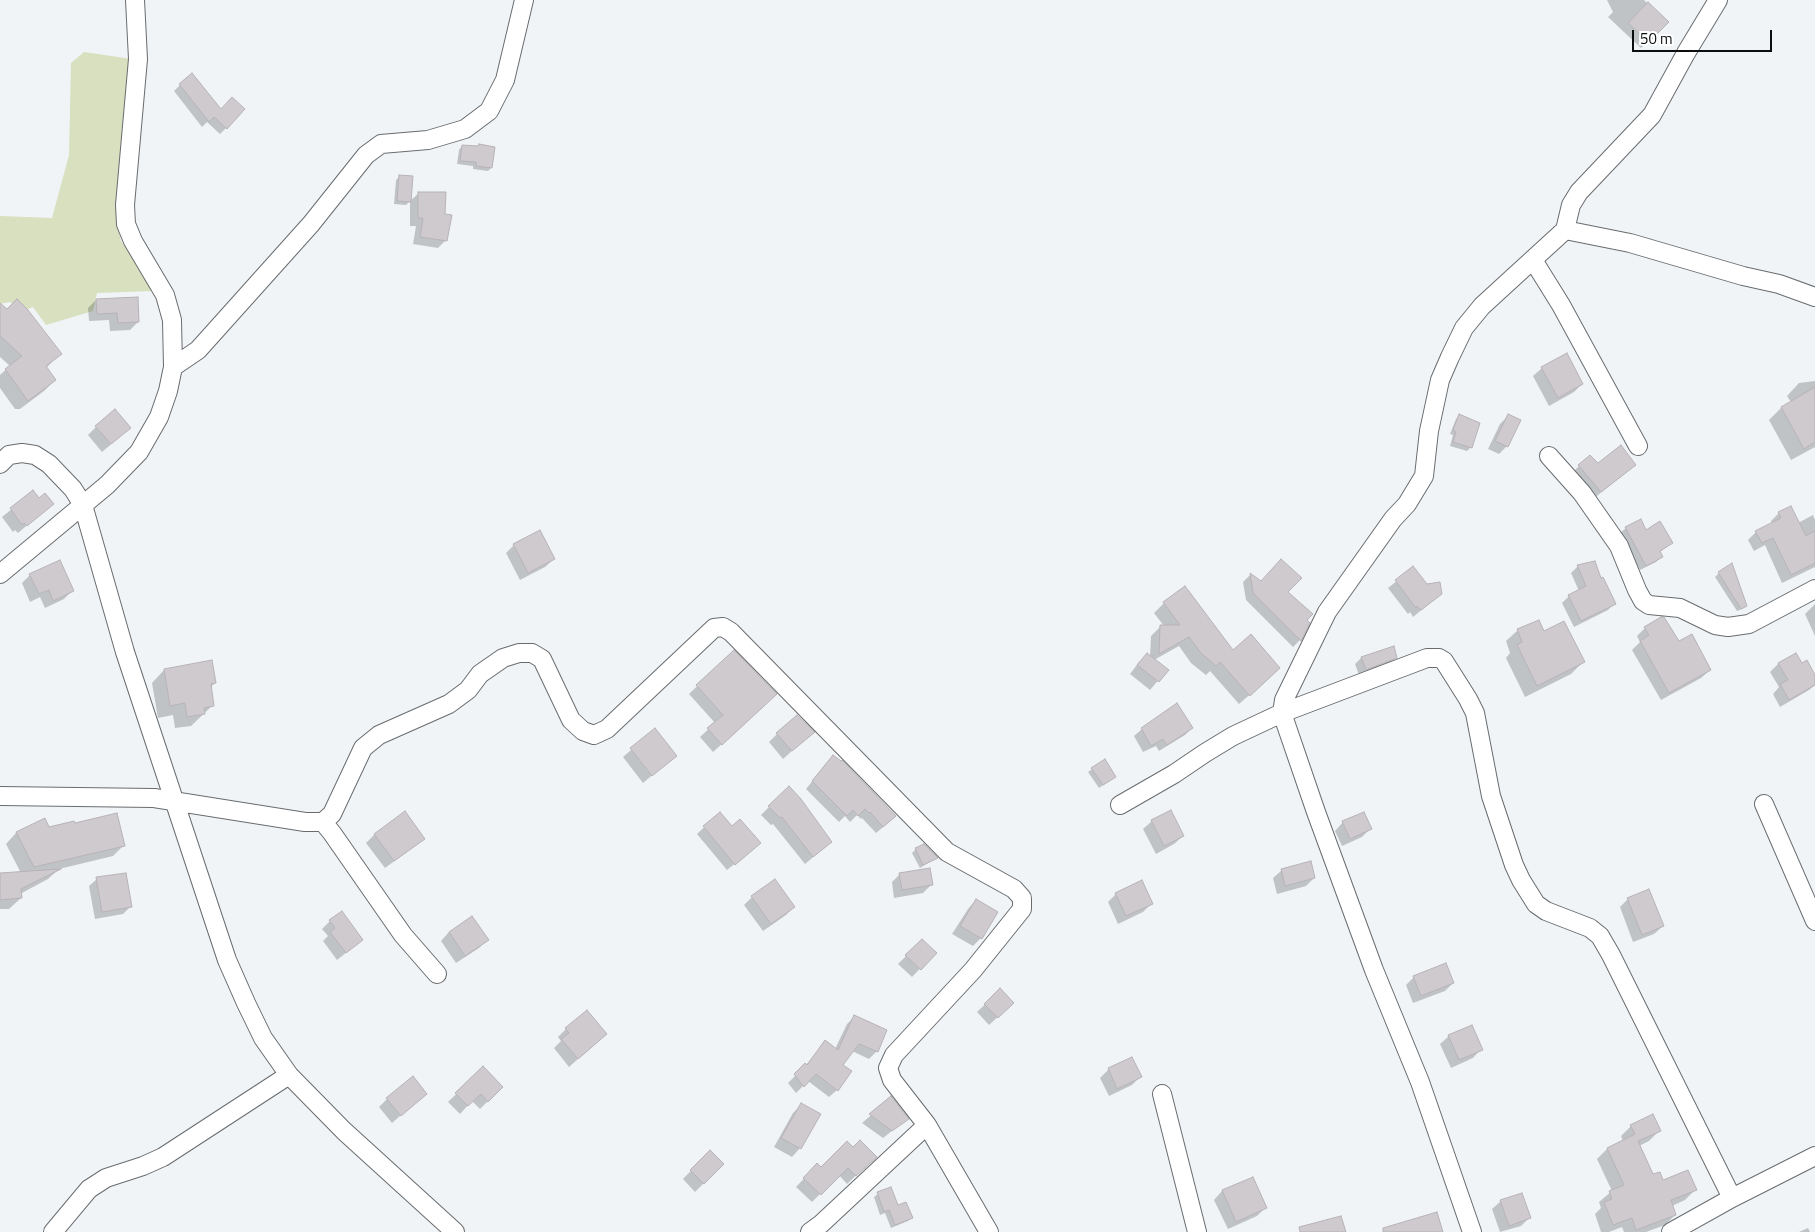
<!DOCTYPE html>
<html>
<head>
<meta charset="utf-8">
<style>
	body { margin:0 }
	#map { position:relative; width:1815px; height:1232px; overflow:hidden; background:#f0f4f7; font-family:"Titillium Web",sans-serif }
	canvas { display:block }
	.scale { position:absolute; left:1632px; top:30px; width:140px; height:22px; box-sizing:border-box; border:2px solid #0b0d0e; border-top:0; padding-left:6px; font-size:15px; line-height:18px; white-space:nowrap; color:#0b0d0e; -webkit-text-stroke:4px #fff; paint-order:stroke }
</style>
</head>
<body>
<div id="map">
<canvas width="1815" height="1232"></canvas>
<div class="scale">50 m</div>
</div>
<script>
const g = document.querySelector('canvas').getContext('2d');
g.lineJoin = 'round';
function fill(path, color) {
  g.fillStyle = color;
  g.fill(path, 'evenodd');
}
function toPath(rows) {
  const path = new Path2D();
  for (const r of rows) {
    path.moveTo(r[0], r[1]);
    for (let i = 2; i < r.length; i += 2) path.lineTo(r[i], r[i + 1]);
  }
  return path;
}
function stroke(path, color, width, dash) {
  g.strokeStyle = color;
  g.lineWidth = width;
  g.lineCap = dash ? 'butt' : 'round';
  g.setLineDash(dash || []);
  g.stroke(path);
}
const green = toPath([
	[84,52,132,59,117,222,121,241,141,266,155,291,97,293,93,311,46,325,33,307,23,311,10,302,0,304,0,216,52,218,69,155,71,63]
]);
const shadow = toPath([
	[1607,0,1644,0,1667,22,1641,48,1608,17,1613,12],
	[180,85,221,111,226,128,220,134,207,122,202,127,174,91],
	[462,146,491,168,488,171,473,169,473,166,457,164,459,150],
	[400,176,410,201,419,193,444,215,446,240,438,248,413,244,416,226,410,226,410,201,406,205,394,204,396,180],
	[96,300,138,322,130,330,110,331,109,320,89,321,88,308],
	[0,305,60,354,46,368,55,380,44,391,20,409,15,409,0,388,0,375,10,366,0,357],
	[1566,355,1582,384,1574,392,1549,406,1533,376,1542,368],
	[1815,381,1815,447,1791,460,1769,420,1781,408,1791,402,1787,396,1799,383],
	[1460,415,1471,447,1467,451,1450,446,1453,435,1450,434,1456,419],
	[1508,416,1507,446,1499,454,1488,449,1500,424],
	[96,427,121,436,102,452,88,435],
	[1579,466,1627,472,1593,499,1572,473],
	[33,492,39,500,52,504,18,533,15,530,13,532,2,517],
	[1779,513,1798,523,1813,515,1815,520,1815,567,1782,583,1765,545,1754,551,1748,540,1756,532,1772,524,1771,521],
	[1626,528,1646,531,1671,543,1659,553,1661,557,1656,562,1640,570,1620,533],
	[514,545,554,559,545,567,520,580,506,553],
	[1578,566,1600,580,1615,603,1608,610,1574,627,1562,603,1569,596,1579,591,1571,573],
	[1413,568,1426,586,1441,594,1413,617,1410,612,1408,614,1388,588],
	[1719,573,1745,606,1742,609,1737,611,1715,577],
	[30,575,72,591,64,599,45,608,40,597,30,602,22,583],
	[1250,575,1260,582,1286,592,1308,623,1300,640,1293,647,1246,600,1243,582],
	[1164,603,1269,678,1239,704,1210,671,1206,675,1191,663,1179,646,1154,660,1167,670,1150,690,1130,674,1139,662,1150,657,1151,636,1161,626,1164,626,1154,613],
	[1815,604,1815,636,1805,614],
	[1645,628,1678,643,1710,670,1701,678,1661,700,1632,650,1640,642,1637,636],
	[1518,630,1543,633,1583,662,1571,674,1525,697,1506,658,1510,653,1506,641],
	[733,651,768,702,713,752,700,737,715,723,689,694],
	[1795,655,1801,665,1815,678,1815,685,1809,690,1780,707,1773,694,1779,687,1770,672,1778,664],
	[1361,658,1395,658,1389,664,1359,675,1355,664],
	[164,670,215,683,210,688,213,705,191,726,175,728,173,715,158,718,152,683],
	[1192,728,1185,735,1159,751,1156,746,1143,752,1134,736,1142,729],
	[654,730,675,756,643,783,623,757],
	[813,732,783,759,769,742,777,734],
	[1104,761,1111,780,1099,788,1088,772],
	[826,764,888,823,876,833,862,818,861,819,857,815,850,822,845,816,839,822,806,789],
	[769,807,831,842,805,864,773,824,771,825,761,815],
	[1170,812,1183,836,1174,844,1156,854,1143,829,1152,821],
	[404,813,423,838,415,846,385,868,366,843,374,835],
	[719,813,752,850,727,870,697,834],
	[44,820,49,828,124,845,113,856,59,869,48,879,20,894,21,898,9,909,0,909,0,875,21,873,6,844,16,833],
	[1343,822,1370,829,1362,837,1342,846,1335,831],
	[916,849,936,858,920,868,912,853],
	[1282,870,1314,878,1306,886,1277,894,1273,878],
	[900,874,932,884,923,893,894,898,892,882],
	[97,879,130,907,123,914,95,919,89,886],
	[775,881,794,907,786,915,763,931,744,905,752,897],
	[1116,894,1151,904,1143,912,1118,924,1108,902],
	[1628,899,1663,926,1654,934,1633,942,1620,907],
	[976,900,981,938,973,946,952,934,968,909],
	[330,921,362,940,337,960,323,941,328,936,322,929],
	[449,932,487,940,479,948,456,963,441,941],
	[922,940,935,953,912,977,898,964],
	[1414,977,1453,983,1445,991,1413,1003,1406,985],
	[1000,990,1013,1003,989,1025,977,1012],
	[854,1017,877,1051,869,1059,852,1051,841,1065,837,1090,829,1097,808,1081,796,1093,788,1083,806,1065,825,1042,835,1049,847,1024],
	[566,1029,606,1034,569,1067,554,1048,561,1041,558,1037],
	[1449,1036,1481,1049,1473,1058,1451,1068,1440,1044],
	[1132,1059,1140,1077,1132,1085,1109,1096,1100,1078,1109,1069],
	[483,1068,502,1087,480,1109,472,1101,460,1114,448,1102],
	[425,1094,392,1123,379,1107,387,1099],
	[891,1098,907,1119,883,1138,862,1123],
	[801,1105,800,1148,792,1157,774,1147,793,1113],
	[1631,1126,1660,1130,1649,1141,1639,1146,1653,1176,1663,1181,1695,1190,1685,1200,1672,1206,1675,1215,1665,1225,1646,1232,1624,1232,1622,1227,1609,1232,1601,1232,1595,1214,1601,1208,1599,1202,1612,1191,1597,1159,1607,1149,1623,1141,1621,1136],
	[853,1149,875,1157,847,1184,839,1175,812,1202,796,1187,817,1165,821,1169],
	[710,1151,723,1164,695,1192,683,1179],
	[1252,1178,1265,1208,1257,1216,1228,1229,1214,1200,1222,1191],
	[878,1194,912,1217,908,1221,891,1228,885,1213,880,1215,874,1197],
	[1501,1201,1529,1218,1521,1226,1500,1232,1492,1209],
	[1808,1228,1810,1232,1799,1232]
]);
const building = toPath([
	[1648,2,1669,22,1649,42,1628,23,1648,2],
	[192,73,221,109,232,97,245,109,227,129,214,117,209,122,179,84,192,73],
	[479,144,495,147,492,168,476,166,476,162,460,161,462,145,478,146,479,144],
	[399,175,413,176,411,202,397,201,399,175],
	[418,192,446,192,445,214,452,215,447,241,420,237,423,218,418,218,418,192],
	[138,297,139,322,118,323,117,313,97,314,96,299,138,297],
	[17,299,28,310,62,354,46,366,56,380,28,401,5,369,22,356,0,336,0,303,7,309,17,299],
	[1567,353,1583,384,1558,398,1541,367,1567,353],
	[1815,387,1815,442,1804,449,1781,407,1815,387],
	[115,409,131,428,111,444,95,426,115,409],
	[1459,414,1480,423,1472,448,1453,442,1456,432,1453,430,1459,414],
	[1508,414,1521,420,1508,447,1495,441,1508,414],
	[1621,445,1636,465,1601,492,1578,465,1590,455,1598,463,1621,445],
	[33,490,39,498,45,493,54,504,27,526,24,523,22,525,10,508,33,490],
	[1791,506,1806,536,1815,531,1815,563,1791,575,1773,538,1762,543,1755,531,1781,518,1778,512,1791,506],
	[1641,519,1646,530,1660,521,1673,543,1660,551,1663,557,1646,566,1625,527,1641,519],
	[540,530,555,559,528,573,513,544,540,530],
	[1281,559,1302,578,1288,592,1313,614,1307,620,1310,623,1301,641,1253,593,1250,573,1261,581,1281,559],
	[60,560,74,591,53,601,49,590,39,594,29,574,60,560],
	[1595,561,1601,578,1603,577,1616,604,1581,621,1568,595,1586,586,1577,565,1595,561],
	[1732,563,1747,606,1741,609,1718,572,1732,563],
	[1413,566,1427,584,1440,582,1442,594,1421,610,1417,606,1416,608,1395,580,1413,566],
	[1185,586,1233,650,1251,634,1280,668,1250,696,1220,662,1216,666,1201,653,1189,637,1159,654,1160,625,1180,625,1163,602,1185,586],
	[1661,617,1664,617,1679,641,1692,634,1711,670,1669,693,1640,641,1649,635,1644,627,1661,617],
	[1539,620,1544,631,1564,621,1585,662,1537,686,1517,645,1522,642,1517,629,1539,620],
	[1394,646,1397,658,1366,670,1361,657,1394,646],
	[734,650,777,694,722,745,707,728,723,715,696,685,734,650],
	[1147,653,1169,670,1159,682,1137,665,1147,653],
	[1796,653,1802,663,1807,660,1815,675,1815,685,1789,700,1780,684,1788,680,1778,663,1796,653],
	[212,660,216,683,211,684,214,706,204,708,205,714,187,717,185,703,170,706,164,669,212,660],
	[1177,703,1193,728,1167,745,1163,739,1151,746,1141,728,1177,703],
	[797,715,815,732,792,751,776,733,797,715],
	[655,728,677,756,652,776,630,748,655,728],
	[833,755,841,761,842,760,896,816,883,827,870,812,869,813,865,809,858,816,853,810,847,816,812,781,833,755],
	[1105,759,1116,777,1103,785,1091,768,1105,759],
	[789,786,801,799,832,842,813,857,782,817,780,818,768,806,789,786],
	[1171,810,1184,836,1164,846,1151,820,1171,810],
	[405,811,425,839,394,861,374,834,405,811],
	[720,812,732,826,740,819,761,843,735,865,703,826,720,812],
	[1364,812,1372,829,1350,839,1342,821,1364,812],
	[117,813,125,846,34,867,16,832,45,818,49,827,74,821,75,823,117,813],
	[924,844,938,858,923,865,915,848,924,844],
	[1311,861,1315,878,1285,886,1281,869,1311,861],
	[930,868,933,885,902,890,899,873,930,868],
	[61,869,21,889,22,898,0,900,0,873,61,869],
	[126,873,132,907,102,912,96,877,126,873],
	[775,879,795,907,771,924,751,896,775,879],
	[1142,880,1153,904,1126,916,1115,893,1142,880],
	[1649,889,1664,926,1642,935,1627,898,1649,889],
	[976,899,998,912,982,939,960,926,976,899],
	[342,911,363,940,346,953,330,932,335,928,329,920,342,911],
	[472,916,489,940,465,956,449,932,472,916],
	[922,939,937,953,921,970,905,955,922,939],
	[1446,963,1454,983,1421,996,1413,976,1446,963],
	[1000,988,1014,1003,998,1018,984,1004,1000,988],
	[587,1010,607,1034,578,1059,561,1039,569,1033,565,1028,587,1010],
	[854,1015,887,1030,878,1052,859,1044,843,1065,852,1071,838,1091,816,1074,804,1087,794,1074,805,1063,807,1065,825,1040,838,1050,854,1015],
	[1472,1025,1483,1050,1459,1060,1448,1035,1472,1025],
	[1132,1057,1142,1077,1117,1089,1108,1068,1132,1057],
	[483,1066,503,1087,488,1102,481,1094,468,1106,455,1093,483,1066],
	[413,1076,427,1094,401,1116,386,1098,413,1076],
	[891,1096,909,1119,892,1131,869,1114,891,1096],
	[801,1103,821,1114,801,1149,781,1138,801,1103],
	[1653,1114,1661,1131,1638,1141,1653,1174,1660,1172,1663,1180,1688,1170,1697,1190,1671,1200,1676,1215,1636,1230,1632,1218,1613,1225,1604,1202,1612,1199,1609,1191,1624,1185,1607,1148,1635,1134,1630,1125,1653,1114],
	[860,1140,877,1157,856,1176,848,1168,821,1195,803,1178,817,1163,821,1167,847,1141,853,1147,860,1140],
	[710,1150,724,1164,704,1184,690,1170,710,1150],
	[1253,1177,1267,1208,1236,1222,1222,1190,1253,1177],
	[891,1187,898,1205,906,1202,913,1218,895,1225,889,1210,884,1212,877,1192,891,1187],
	[1522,1193,1531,1218,1509,1226,1500,1200,1522,1193],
	[1437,1212,1443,1232,1383,1232,1383,1228,1437,1212],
	[1341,1216,1346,1232,1300,1232,1299,1227,1341,1216]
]);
const minor = toPath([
	[1565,230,1630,243,1743,276,1779,284,1815,297],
	[1533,260,1561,305,1638,446],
	[173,367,198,350,311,224,366,155,381,144,428,140,465,129,489,111,505,80,524,0],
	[1549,456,1582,493,1619,546,1637,590,1643,601,1649,605,1680,608,1715,625,1728,627,1749,624,1815,589],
	[0,464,9,455,22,453,35,455,49,464,73,489,83,505,107,485,139,452,159,417,168,391,173,367,172,320,165,295,133,241,126,224,125,205,138,59,135,0],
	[0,574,83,505,125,652,227,960,246,1003,263,1038,289,1075,344,1131,455,1232],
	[0,796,154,798,305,822,323,822,332,814,363,748,379,735,449,704,468,690,480,674,503,658,519,653,532,653,542,659,571,720,583,731,594,735,607,729,714,628,723,627,731,632,947,852,1014,889,1022,898,1022,909,973,970,894,1055,888,1068,892,1080,927,1125,821,1224,810,1232],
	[1764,804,1815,921],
	[1120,805,1174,774,1205,753,1233,736,1282,713,1427,658,1439,658,1444,661,1468,699,1475,713,1491,796,1514,865,1521,880,1536,904,1546,911,1590,928,1600,936,1611,955,1732,1198],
	[323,822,332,833,403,935,437,974],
	[1162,1094,1197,1232],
	[927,1125,989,1232],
	[53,1232,89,1189,106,1178,143,1166,163,1157,289,1075],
	[1472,1232,1420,1082,1374,970,1316,812,1282,713,1284,700,1327,612,1393,519,1407,504,1424,476,1429,431,1440,380,1450,357,1464,328,1482,306,1565,230,1571,205,1579,192,1652,115,1686,53,1718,0],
	[1671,1232,1732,1198,1815,1156]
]);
fill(green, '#d8e0bf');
fill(shadow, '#0003');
fill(building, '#cfcacd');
stroke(building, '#b7b2b5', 1);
stroke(minor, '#696c6f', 20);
stroke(minor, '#fff', 18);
</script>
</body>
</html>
